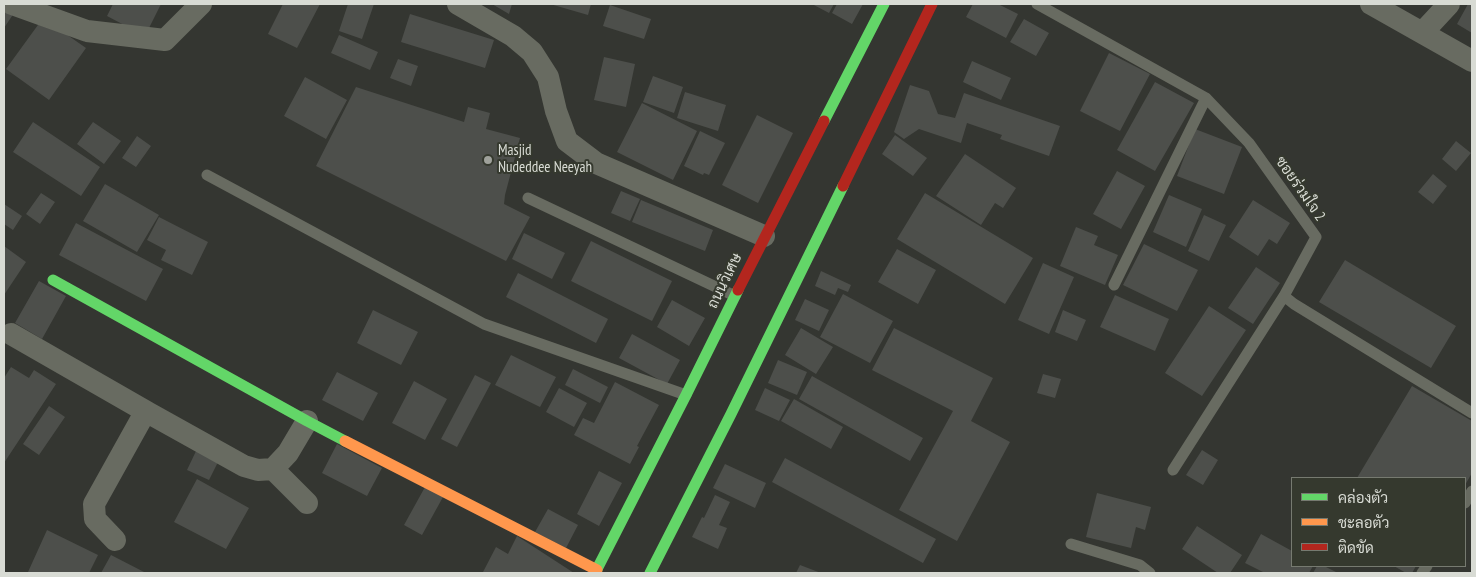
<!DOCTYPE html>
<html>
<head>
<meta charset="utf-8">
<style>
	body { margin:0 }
	#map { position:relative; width:1476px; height:577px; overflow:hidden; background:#343631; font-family:"PT Sans Narrow",Sarabun,sans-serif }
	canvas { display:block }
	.frame { position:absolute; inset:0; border:5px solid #d8dbd4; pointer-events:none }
	.legend { position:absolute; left:1291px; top:477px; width:175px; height:90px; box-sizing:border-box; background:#35392e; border:1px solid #767a70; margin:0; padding:6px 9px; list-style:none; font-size:15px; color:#d8dbd4 }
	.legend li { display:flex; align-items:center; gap:10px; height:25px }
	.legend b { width:25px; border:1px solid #767a70 }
</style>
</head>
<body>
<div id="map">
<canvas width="1476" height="577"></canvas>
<div class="frame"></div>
<ul class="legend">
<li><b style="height:6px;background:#63d668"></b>คล่องตัว</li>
<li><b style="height:6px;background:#ff974d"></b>ชะลอตัว</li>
<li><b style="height:6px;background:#b3261e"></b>ติดขัด</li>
</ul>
</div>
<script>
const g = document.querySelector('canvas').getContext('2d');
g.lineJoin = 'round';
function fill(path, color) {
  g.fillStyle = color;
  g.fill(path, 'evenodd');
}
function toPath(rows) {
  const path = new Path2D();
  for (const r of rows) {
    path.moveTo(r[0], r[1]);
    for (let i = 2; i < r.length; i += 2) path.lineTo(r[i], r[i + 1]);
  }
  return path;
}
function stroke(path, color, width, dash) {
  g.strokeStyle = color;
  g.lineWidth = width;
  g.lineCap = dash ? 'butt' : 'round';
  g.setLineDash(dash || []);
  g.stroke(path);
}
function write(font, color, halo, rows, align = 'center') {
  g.font = font + ' "PT Sans Narrow",Sarabun,sans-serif';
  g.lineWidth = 4;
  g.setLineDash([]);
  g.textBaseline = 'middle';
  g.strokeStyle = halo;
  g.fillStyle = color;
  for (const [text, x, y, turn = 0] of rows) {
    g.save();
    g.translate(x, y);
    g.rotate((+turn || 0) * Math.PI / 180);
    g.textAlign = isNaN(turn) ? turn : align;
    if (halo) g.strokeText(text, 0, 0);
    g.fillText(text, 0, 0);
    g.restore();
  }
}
const building = toPath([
	[113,4,161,4,145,36,107,16],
	[283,4,320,4,297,48,268,34],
	[348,4,374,4,362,39,339,31],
	[492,4,512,4,509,14],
	[550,4,591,4,588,15],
	[812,4,834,4,829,13],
	[837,4,863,4,852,24,832,13],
	[973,4,998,4,1018,14,1006,38,966,17],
	[1468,4,1472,4,1472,33,1457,24],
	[610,5,651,19,644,39,603,26],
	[4,6,14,13,4,28],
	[410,14,494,40,485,68,401,42],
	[43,18,86,48,49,100,6,69],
	[1024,19,1049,33,1036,56,1010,42],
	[339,35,378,52,370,70,331,53],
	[1109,53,1150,74,1120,131,1080,111],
	[604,57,635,64,626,107,594,100],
	[398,59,418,66,411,86,390,78],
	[972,61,1011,78,1001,100,963,82],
	[653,76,683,87,674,113,643,102],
	[305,77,347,100,326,139,284,116],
	[1155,82,1194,103,1155,171,1117,150],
	[910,85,929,91,938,114,955,118,964,93,1060,126,1049,156,1000,139,1002,135,967,123,961,143,919,129,904,139,894,132],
	[356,87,464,122,468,107,490,113,486,129,520,138,505,195,504,204,530,217,506,261,316,166],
	[685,92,726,105,718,131,677,118],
	[642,103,697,131,673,180,617,152],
	[757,115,793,133,758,203,722,185],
	[33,122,100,167,81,196,13,152],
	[93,122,121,141,104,164,77,144],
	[1195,129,1242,147,1224,194,1177,176],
	[700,131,725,143,709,175,704,173,703,175,684,166],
	[895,135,927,158,913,176,882,154],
	[137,136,151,146,136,167,122,158],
	[1456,141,1471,153,1456,171,1442,159],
	[965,154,1016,188,1003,208,995,203,981,225,936,196],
	[1117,171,1145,186,1121,229,1093,214],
	[1433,174,1447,186,1433,204,1418,192],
	[105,184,159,215,137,252,83,221],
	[621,191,640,199,630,221,611,213],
	[41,193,55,202,40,224,26,214],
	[925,193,1033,258,1005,304,897,239],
	[1169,195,1202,209,1186,247,1153,232],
	[641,200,713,230,705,251,632,222],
	[1253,200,1290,223,1277,244,1269,239,1258,256,1229,237],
	[4,204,22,216,13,230,4,224],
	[1204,215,1226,225,1209,261,1188,251],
	[159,217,208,242,192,275,161,260,166,250,147,240],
	[76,223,163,269,146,301,59,255],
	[1076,227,1098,236,1094,245,1118,255,1105,285,1060,266],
	[524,233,565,253,552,279,512,259],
	[591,241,672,281,652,321,571,281],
	[1144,244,1198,270,1177,311,1123,285],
	[4,246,26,262,4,295],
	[897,249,936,270,918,304,878,282],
	[1345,260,1456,326,1431,368,1319,302],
	[1043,263,1074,277,1049,334,1018,320],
	[1256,267,1280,283,1253,324,1228,308],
	[821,271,851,285,848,292,838,288,835,295,815,286],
	[518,273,608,319,596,343,506,297],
	[39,281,66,296,42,339,15,323],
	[843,294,893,321,870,363,820,337],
	[1115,295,1169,319,1155,351,1100,327],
	[805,299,829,310,819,331,795,320],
	[672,300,705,318,689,346,657,327],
	[1209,306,1246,330,1202,396,1165,373],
	[373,310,418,332,401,365,357,343],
	[1063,310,1086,320,1077,341,1055,332],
	[801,328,833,347,816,374,785,355],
	[894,328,993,378,971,421,1010,442,957,541,899,510,953,411,872,370],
	[632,334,680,360,667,384,619,358],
	[511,355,556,377,540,407,495,385],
	[778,360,807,372,797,395,768,383],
	[11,367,29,378,34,370,56,384,4,463,4,378],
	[573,369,608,387,600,403,565,385],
	[337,372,378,393,363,421,322,400],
	[1043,374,1061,379,1055,398,1037,393],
	[475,375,491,383,457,447,441,439],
	[812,376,923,438,910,461,799,399],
	[414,381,447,399,425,440,392,423],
	[615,382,659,405,637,446,639,447,630,464,574,435,583,418,594,423],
	[1412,386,1472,421,1472,473,1465,485,1465,478,1357,478],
	[559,388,587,403,574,427,546,412],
	[765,388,790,400,779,421,755,410],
	[794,399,843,427,831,449,781,421],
	[49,406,65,417,39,455,23,444],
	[337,444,382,468,367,496,322,473],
	[197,449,219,460,209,480,187,470],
	[1202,450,1218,460,1203,485,1186,475],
	[785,458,936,539,923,563,772,482],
	[725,464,766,483,755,508,713,488],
	[599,471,622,483,599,526,577,514],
	[197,479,249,508,226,549,174,522],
	[425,487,443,497,422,535,404,525],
	[1097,493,1151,507,1145,530,1136,527,1131,548,1086,537],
	[715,495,730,502,719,525,727,528,718,549,692,537,702,517,704,518],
	[548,509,578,525,566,548,535,532],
	[1197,526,1242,555,1230,573,1218,573,1182,549],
	[47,530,98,555,89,573,28,572],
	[1261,534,1292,551,1292,566,1313,566,1309,573,1265,573,1245,563],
	[517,536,574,573,487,573,483,572,496,547,508,554],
	[111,555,146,573,101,573],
	[800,565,821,573,796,573],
	[1317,566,1324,566,1338,573,1313,573],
	[1394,566,1416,566,1412,573,1406,573]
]);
const lane = toPath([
	[1037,4,1206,98,1249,143,1316,237,1284,296,1173,470],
	[207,175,484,324,686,395],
	[528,198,735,296],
	[1114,285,1206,98],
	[1284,296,1294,304,1472,413],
	[1465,503,1472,491],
	[1071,544,1140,565,1150,573],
	[1422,573,1427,566]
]);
const street = toPath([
	[12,4,87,31,165,40,201,4],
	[458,4,513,36,532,52,548,77,556,111,567,141,596,163,764,236],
	[1371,4,1472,61],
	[1423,32,1449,4],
	[11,334,147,412],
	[273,469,307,503],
	[115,540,95,519,94,504,143,416,147,412,244,466,258,470,273,469,288,453,307,421]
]);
const fast = toPath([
	[824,121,884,4],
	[53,280,307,421,345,441],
	[595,573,686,395,738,290],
	[650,573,731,414,843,186]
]);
const slow = toPath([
	[345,441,597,570]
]);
const jam = toPath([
	[843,186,932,4],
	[738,290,824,121]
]);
const markers = [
	[488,160,5,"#9fa19b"]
];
const poiNames = [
	["Masjid",498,151],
	["Nudeddee Neeyah",498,168]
];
const streetNames = [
	["ซอยร่วมใจ 2",1300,189,55],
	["ถนนวิเศษ",725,281,-64]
];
fill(building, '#4d4f4b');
stroke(lane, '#686b61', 11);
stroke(street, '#686b61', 22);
stroke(fast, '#63d668', 11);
stroke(slow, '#ff974d', 11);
stroke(jam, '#b3261e', 11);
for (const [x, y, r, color] of markers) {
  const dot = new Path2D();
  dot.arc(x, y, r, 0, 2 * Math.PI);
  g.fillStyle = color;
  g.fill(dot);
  stroke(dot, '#35392e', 2);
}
write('15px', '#d8dbd4', '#35392e', poiNames, 'left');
write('15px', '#d8dbd4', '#35392e', streetNames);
</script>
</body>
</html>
